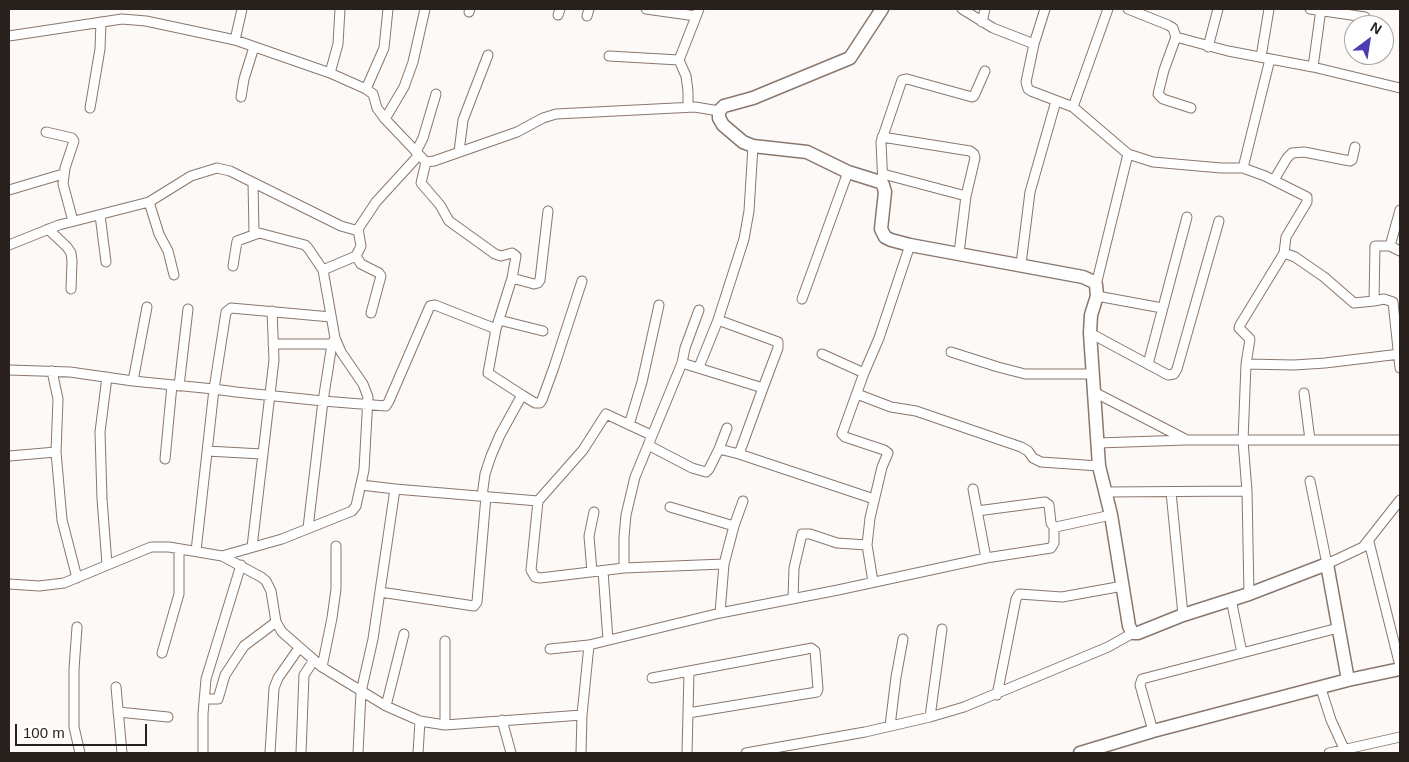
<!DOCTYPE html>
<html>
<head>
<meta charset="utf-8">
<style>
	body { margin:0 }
	#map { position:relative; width:1409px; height:762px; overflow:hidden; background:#fdf9f6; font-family:Arial,sans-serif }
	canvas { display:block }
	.frame { position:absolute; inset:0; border:10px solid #29211d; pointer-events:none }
	.north { position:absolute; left:1344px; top:15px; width:50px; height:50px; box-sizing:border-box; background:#fff; border:1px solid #a9a6a5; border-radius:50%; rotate:31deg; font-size:14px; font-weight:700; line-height:20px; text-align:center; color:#29211d }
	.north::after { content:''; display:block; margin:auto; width:18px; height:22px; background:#4c3db4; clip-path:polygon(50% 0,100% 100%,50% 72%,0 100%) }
	.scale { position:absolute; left:15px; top:724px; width:132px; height:22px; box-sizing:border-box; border:2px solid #29211d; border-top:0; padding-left:6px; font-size:15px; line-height:18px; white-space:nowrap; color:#29211d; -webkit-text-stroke:4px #fff; paint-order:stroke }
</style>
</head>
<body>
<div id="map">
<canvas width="1409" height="762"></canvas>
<div class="frame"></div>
<div class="north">N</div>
<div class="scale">100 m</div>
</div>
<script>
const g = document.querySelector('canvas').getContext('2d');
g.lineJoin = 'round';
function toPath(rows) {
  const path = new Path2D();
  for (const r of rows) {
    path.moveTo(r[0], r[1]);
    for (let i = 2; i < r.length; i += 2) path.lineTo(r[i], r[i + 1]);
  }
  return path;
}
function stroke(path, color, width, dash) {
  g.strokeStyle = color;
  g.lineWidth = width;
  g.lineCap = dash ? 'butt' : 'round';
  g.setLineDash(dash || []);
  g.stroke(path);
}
const street = toPath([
	[646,9,696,16],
	[962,9,993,28,1034,44,1026,82,1028,89,1031,91,1073,107,1128,154,1153,162,1221,168,1243,168,1270,59],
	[1128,9,1168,25,1173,28,1176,37,1228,51,1313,67],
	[1310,9,1365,17],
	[1321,9,1313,67,1400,88],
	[469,12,470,9],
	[558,15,560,9],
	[587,16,589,9],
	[982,22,985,9],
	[9,36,122,19,146,21,235,40,330,73,366,89,373,94,377,108,385,119,426,162,434,161,517,132,543,118,556,114,695,107,719,111],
	[1176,37,1164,70,1158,94,1163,99,1191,108],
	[235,40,242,9],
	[1034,44,1045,9],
	[1208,47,1218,9],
	[609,56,679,60,699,9],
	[1261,57,1269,9],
	[679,60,686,76,688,91,688,107],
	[330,73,338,44,340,9],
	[366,89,384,48,388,9],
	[241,97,244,79,254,47],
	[1073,107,1108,9],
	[90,108,100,49,101,22],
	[385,119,404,87,413,62,425,9],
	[46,132,72,138,74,141,65,168,63,184,73,221],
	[882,137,970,151,974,154,975,158,966,196,959,253],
	[416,152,423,138,436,94],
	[459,152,463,120,488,55],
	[426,162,421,183,440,205,449,221,495,254,501,256,512,253,516,256,512,278,496,329,488,373,522,395,500,435,491,456,485,474,482,496],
	[1243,168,1265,176,1307,197,1307,202,1286,237,1284,253],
	[883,174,966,196],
	[1274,180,1287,158,1292,153,1304,152,1350,161,1352,160,1355,147],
	[253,183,254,233],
	[883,185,881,142,902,80,907,79,972,97,974,96,985,71],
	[9,190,63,174],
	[149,202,159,234,168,251,174,275],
	[100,215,106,262],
	[48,229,67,247,71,253,72,261,71,289],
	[9,245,59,225,149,202,191,176,217,168,230,171,341,226,355,230,358,229,376,202,418,156],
	[1390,246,1400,210],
	[1400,251,1390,246,1375,246,1374,301,1384,299,1393,302,1400,368],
	[356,256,361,264,379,273,381,276,371,313],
	[1021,264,1030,192,1056,101],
	[233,266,237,241,259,233,305,245,308,248,323,270],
	[512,278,534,284,538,283,540,280,548,211],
	[1096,285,1128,154],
	[1097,296,1162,308],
	[802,299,848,172],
	[499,320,543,331],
	[1090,333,1168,375,1174,374,1177,369,1219,221],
	[273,344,332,344],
	[951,352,998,367,1025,374,1093,374],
	[822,354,864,373],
	[682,363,685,348,699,310],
	[1148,364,1187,217],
	[1246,364,1250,339,1239,328,1240,325,1284,253,1295,257,1324,277,1354,303,1374,301],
	[699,367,718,320,744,239,749,211,753,146],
	[9,370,70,372,133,381,214,389,236,392,323,401,386,406,389,401,430,306,435,305,496,329],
	[107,377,100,432,102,499,107,564],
	[133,381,147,307],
	[179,386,188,309],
	[1094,392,1185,439],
	[1304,393,1310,440],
	[857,394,891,407,916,411,1021,447,1028,451,1033,458,1041,462,1099,466],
	[522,395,535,403,540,403,542,400,554,367,582,281],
	[629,425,642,382,659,305],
	[1098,443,1186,440,1400,440],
	[648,445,692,468,706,472,709,469,719,449,727,428],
	[719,449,739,454,874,499],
	[207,451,262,454],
	[56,452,62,520,77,578],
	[739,454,763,388],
	[9,456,56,452,58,399,52,371],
	[165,459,172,385],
	[1310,481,1327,564,1363,547,1400,500],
	[361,485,395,489,538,501,531,570,535,577,540,578,624,568,724,564,720,613],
	[973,489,986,558],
	[1105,492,1247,491],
	[1171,492,1183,615],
	[538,501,583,450,606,414,651,435],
	[670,507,734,526],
	[977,511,1045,502,1049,505,1051,523,1055,529],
	[308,528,323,401,332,344,335,338],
	[1369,542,1400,666],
	[252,547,274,360,272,311],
	[196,551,214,389,226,312,231,308,331,317],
	[222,556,282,539,352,511,356,506,364,470,368,397,363,384,341,352,335,338,323,270,356,256,361,246,358,229],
	[724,564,734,526,743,501],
	[624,568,624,537,626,515,635,477,682,363,763,388,778,348,778,342,718,320],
	[603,571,608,640],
	[592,572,589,536,594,512],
	[873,582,867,545,870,518,882,467,888,453,884,450,845,437,842,434,864,373,879,338,910,245],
	[9,584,39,586,64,583,151,547,169,547,222,556,261,577,266,581,271,591,276,622,282,632,322,667,386,706,420,721,445,725,582,715],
	[380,592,474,606,477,602,486,496],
	[1249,594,1247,491,1243,441,1246,364,1294,365,1325,363,1400,354],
	[793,599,794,568,802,534,810,534,837,543,867,545],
	[1231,599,1242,653],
	[77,627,74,669,74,727,80,753],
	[550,649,589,645,720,613,838,590,986,558,1051,548,1054,543,1054,531,1056,527,1111,515],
	[162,653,179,594,179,549],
	[322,667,332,618,336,589,336,546],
	[652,678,807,649,811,648,815,651,818,689,817,692,688,713],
	[116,687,122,753],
	[1321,689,1331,720,1346,753],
	[997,695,1016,599,1019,594,1062,597,1123,586],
	[204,699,218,699,225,675,244,646,276,622],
	[386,706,404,634],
	[118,712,168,717],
	[930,717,942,629],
	[502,720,511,753],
	[445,725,445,641],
	[890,726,896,677,903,639],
	[1153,731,1140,685,1142,679,1338,628],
	[203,753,203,714,206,679,241,565],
	[270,753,274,688,278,678,299,648],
	[301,753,304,675,314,660],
	[358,753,361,692,373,639,395,489],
	[418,753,420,721],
	[581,753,582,715,589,645],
	[687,753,689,672],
	[746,753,865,732,930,717,964,707,1108,647,1133,633],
	[1329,753,1400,737]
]);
const secondary = toPath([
	[882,9,850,58,753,98,724,106,719,111,719,118,723,125,743,142,753,146,807,152,848,172,880,182,883,185,885,192,881,229,885,237,891,240,910,245,1083,277,1094,282,1096,285,1097,296,1091,315,1090,333,1099,466,1111,515,1129,626,1132,632,1133,633,1138,633,1183,615,1249,594,1327,564,1348,680],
	[1080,753,1153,731,1348,680,1400,669]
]);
stroke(street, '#8a776c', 11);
stroke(secondary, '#8a776c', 15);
stroke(street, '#fff', 9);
stroke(secondary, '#fff', 12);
</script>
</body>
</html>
